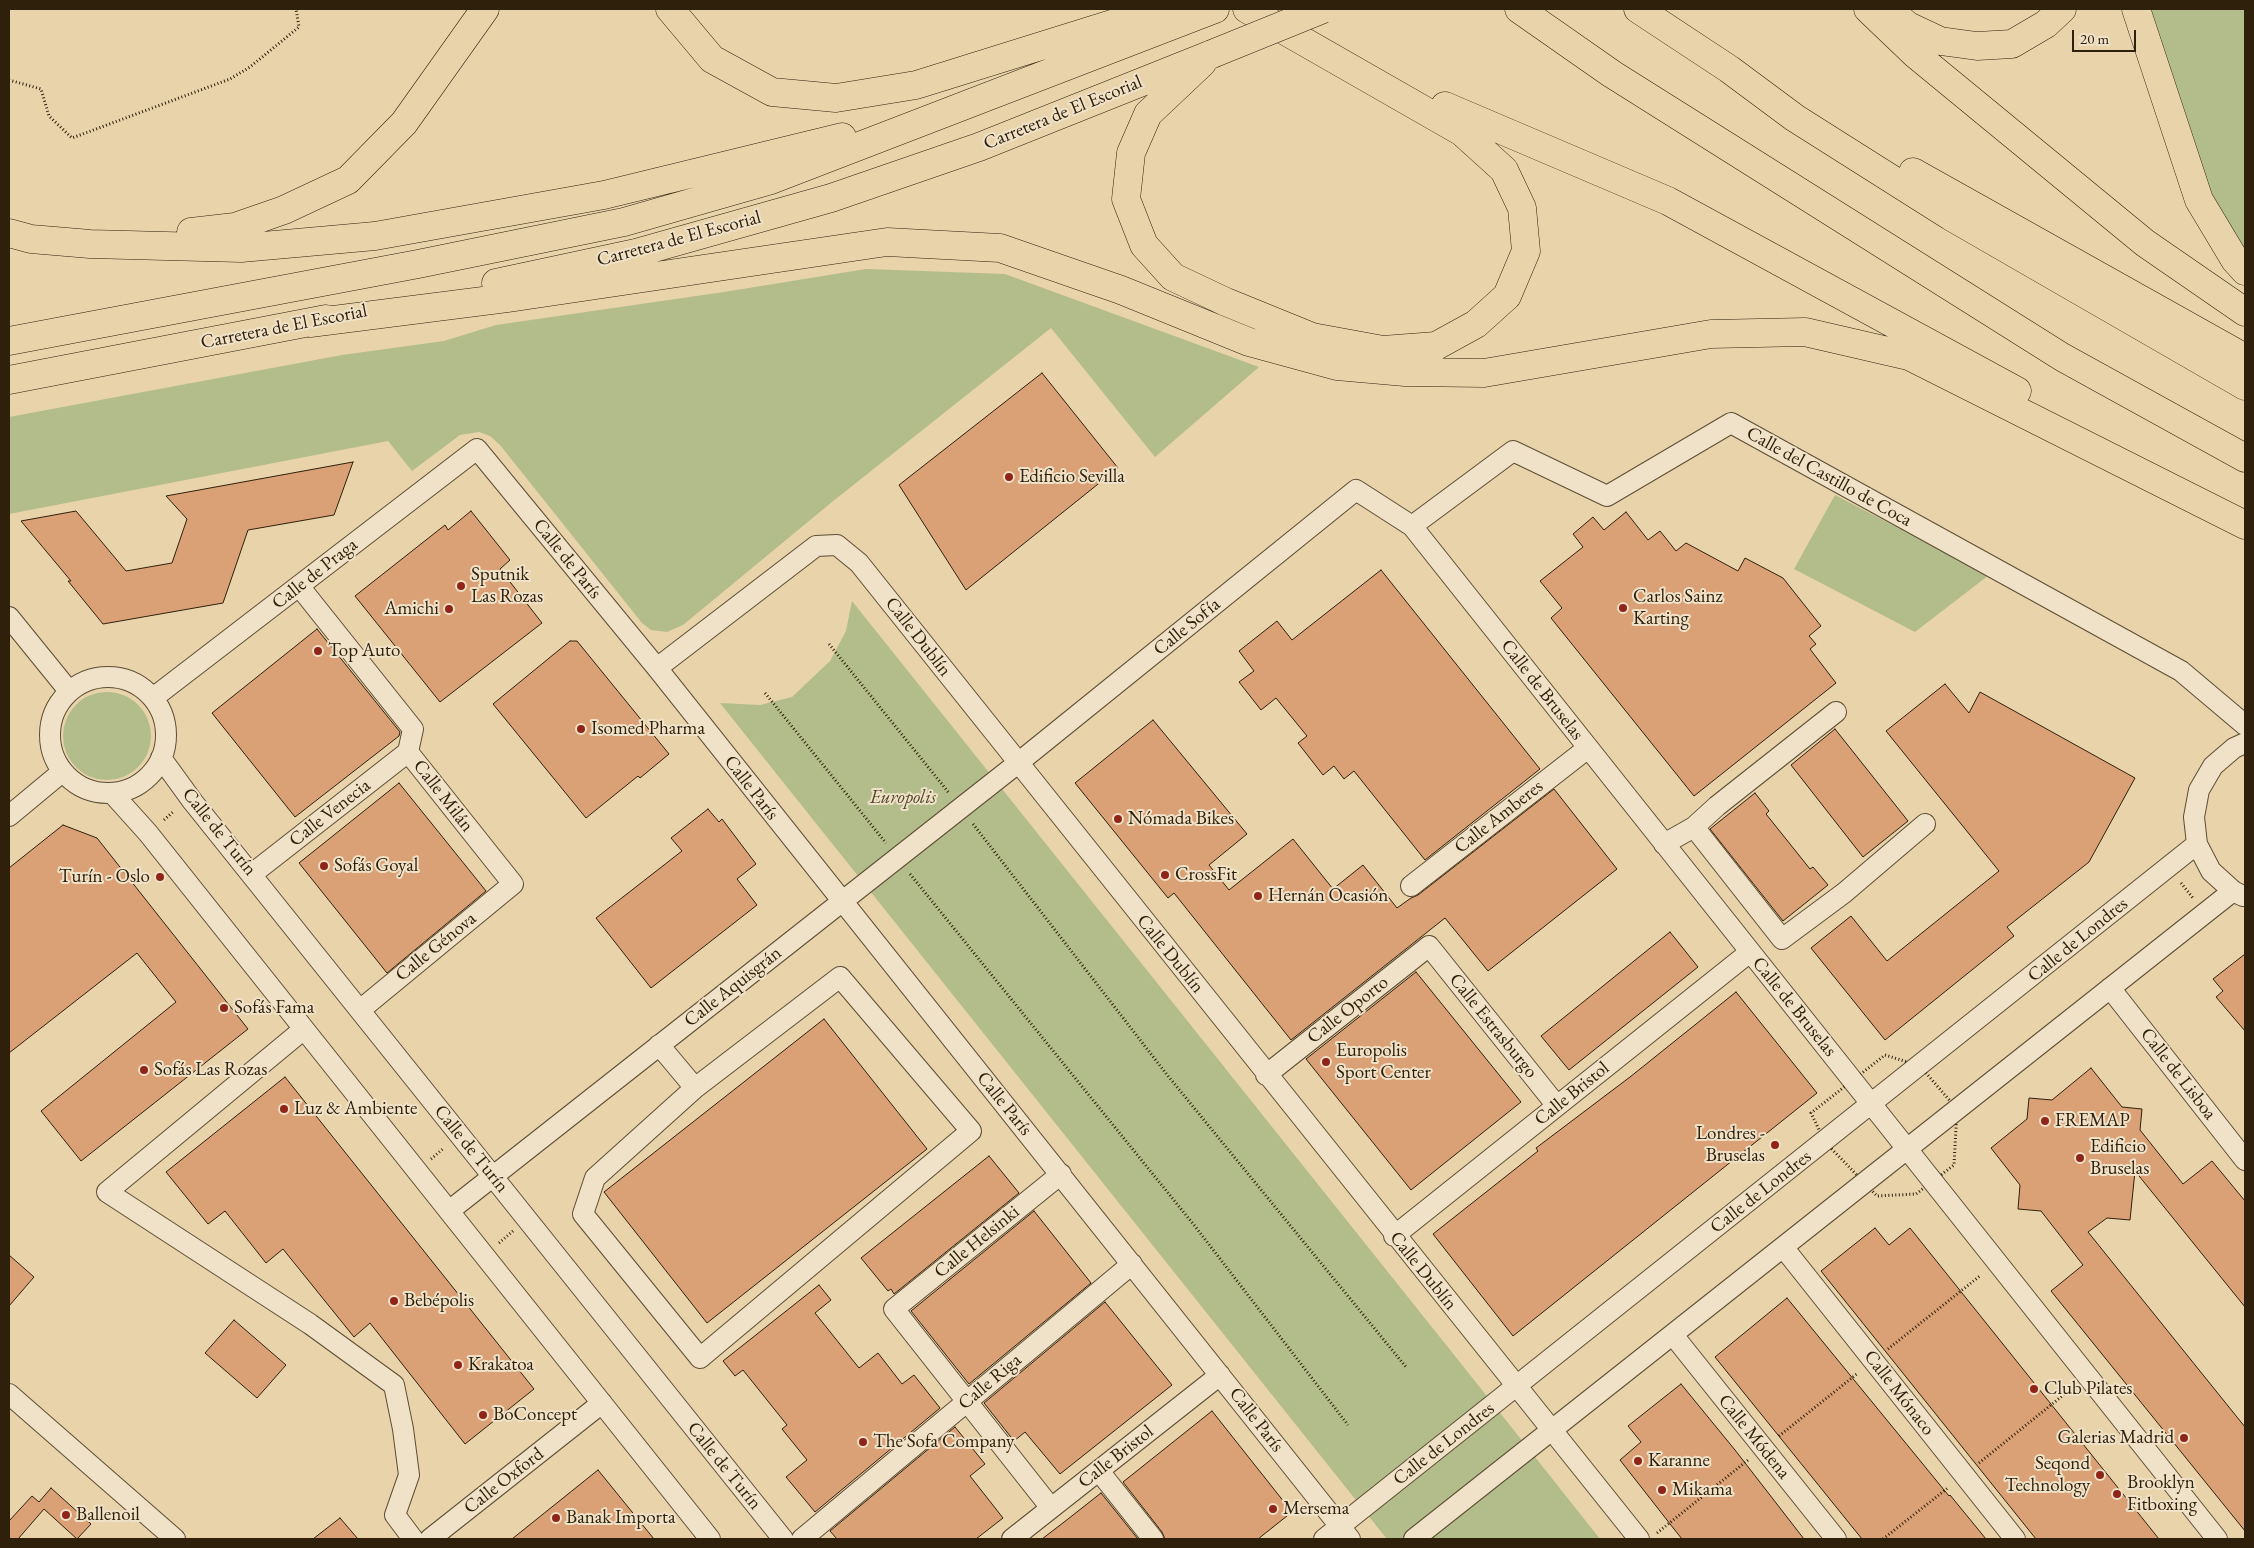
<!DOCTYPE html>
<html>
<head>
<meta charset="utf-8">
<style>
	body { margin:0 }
	#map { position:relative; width:2254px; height:1548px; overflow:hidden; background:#e8d3ab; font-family:"EB Garamond",serif }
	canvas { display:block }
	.frame { position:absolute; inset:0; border:10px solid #2f200b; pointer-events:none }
	.scale { position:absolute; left:2072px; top:30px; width:64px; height:22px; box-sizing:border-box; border:2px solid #2f200b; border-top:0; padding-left:6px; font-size:15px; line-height:18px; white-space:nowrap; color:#2f200b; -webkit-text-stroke:4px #f0e2c8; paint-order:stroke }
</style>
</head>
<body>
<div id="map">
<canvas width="2254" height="1548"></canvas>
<div class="frame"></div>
<div class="scale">20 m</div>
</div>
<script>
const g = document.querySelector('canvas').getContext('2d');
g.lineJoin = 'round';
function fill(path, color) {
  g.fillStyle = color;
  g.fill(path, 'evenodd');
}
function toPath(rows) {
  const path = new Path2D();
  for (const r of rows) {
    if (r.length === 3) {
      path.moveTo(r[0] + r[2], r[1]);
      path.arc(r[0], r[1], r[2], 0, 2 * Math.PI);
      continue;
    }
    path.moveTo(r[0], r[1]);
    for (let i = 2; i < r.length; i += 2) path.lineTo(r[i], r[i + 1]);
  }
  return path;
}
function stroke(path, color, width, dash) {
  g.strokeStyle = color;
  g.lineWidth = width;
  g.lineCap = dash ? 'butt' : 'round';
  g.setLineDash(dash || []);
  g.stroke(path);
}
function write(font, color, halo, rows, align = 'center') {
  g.font = font + ' "EB Garamond",serif';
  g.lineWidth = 4;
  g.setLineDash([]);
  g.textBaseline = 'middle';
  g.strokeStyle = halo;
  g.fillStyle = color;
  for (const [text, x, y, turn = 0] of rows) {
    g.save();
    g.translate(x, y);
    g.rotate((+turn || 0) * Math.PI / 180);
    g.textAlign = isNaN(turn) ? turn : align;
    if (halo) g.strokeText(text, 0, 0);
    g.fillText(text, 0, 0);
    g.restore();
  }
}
const green = toPath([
	[2136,9,2245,9,2245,257,2220,235],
	[866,269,1005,274,1259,367,1155,457,1051,328,832,502,683,625,667,632,651,630,642,623,500,445,490,436,479,432,460,435,412,471,388,441,9,514,9,417,342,355,444,341,496,325,724,292],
	[1835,495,1989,575,1915,632,1794,569],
	[852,601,1459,1361,1600,1539,1387,1539,720,703,760,705,792,697,830,661,846,631],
	[107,736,44]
]);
const building = toPath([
	[1042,373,1118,468,966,590,899,485,1042,373],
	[353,462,334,515,248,530,223,603,103,624,68,581,71,581,21,521,76,511,126,571,172,563,187,519,166,496,353,462],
	[471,511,510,560,500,569,542,623,440,702,355,596,445,525,448,530,471,511],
	[1626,512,1648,540,1660,531,1676,551,1686,543,1738,571,1745,558,1783,578,1821,626,1809,636,1816,644,1810,649,1836,683,1694,796,1551,618,1562,608,1540,581,1583,547,1573,534,1593,517,1604,530,1626,512],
	[1381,570,1540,769,1425,860,1354,771,1344,779,1334,766,1323,775,1298,743,1307,736,1276,698,1261,710,1239,682,1254,671,1239,651,1277,621,1292,640,1381,570],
	[317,629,400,732,399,736,295,817,212,713,317,629],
	[570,641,577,641,669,754,640,778,638,776,586,818,493,704,570,641],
	[1945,684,1969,713,1980,692,2135,778,2089,862,2007,927,2014,936,1885,1040,1811,948,1851,916,1887,961,1999,871,1886,731,1945,684],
	[1153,720,1247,834,1209,865,1229,890,1293,839,1333,889,1363,865,1397,908,1411,898,1418,895,1554,789,1617,869,1488,971,1445,918,1291,1040,1174,893,1168,898,1075,783,1153,720],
	[1835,729,1908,821,1863,857,1791,765,1835,729],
	[399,783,486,891,387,973,299,863,399,783],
	[1755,793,1769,811,1766,814,1810,869,1813,867,1828,885,1783,921,1710,829,1755,793],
	[708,809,719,822,722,819,756,864,737,879,757,905,651,988,596,918,682,851,671,838,708,809],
	[63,825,97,838,248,1029,81,1161,41,1111,176,1002,137,953,9,1053,9,868,63,825],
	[1670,932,1698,967,1569,1070,1541,1036,1670,932],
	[2245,954,2245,1031,2216,997,2223,991,2213,979,2245,954],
	[1416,972,1521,1102,1411,1190,1306,1059,1416,972],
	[1736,992,1817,1093,1513,1336,1433,1234,1538,1151,1536,1148,1630,1077,1736,992],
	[824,1019,927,1149,707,1323,604,1192,824,1019],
	[2091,1068,2122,1107,2142,1109,2140,1130,2183,1184,2212,1161,2245,1201,2245,1307,2135,1171,2130,1220,2107,1218,2088,1232,2245,1427,2245,1531,2051,1291,2083,1265,2041,1211,2018,1209,2020,1185,1991,1148,2027,1119,2029,1098,2052,1100,2091,1068],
	[285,1077,534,1389,465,1444,370,1323,354,1337,283,1249,266,1263,225,1211,208,1224,166,1172,285,1077],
	[989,1156,1019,1193,894,1294,891,1289,888,1291,861,1258,989,1156],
	[1034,1211,1091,1283,969,1384,911,1311,1034,1211],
	[1875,1228,1889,1245,1910,1228,2159,1539,2036,1539,1821,1271,1875,1228],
	[9,1255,34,1277,9,1306,9,1255],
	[819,1285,831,1300,815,1313,859,1368,878,1353,902,1384,914,1375,940,1408,815,1512,786,1477,807,1460,782,1429,787,1425,743,1370,735,1376,723,1361,819,1285],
	[1787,1298,1949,1496,1950,1495,1986,1539,1862,1539,1715,1357,1787,1298],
	[1105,1302,1172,1385,1060,1474,1025,1432,1014,1441,984,1403,1105,1302],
	[234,1320,286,1365,257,1398,205,1353,234,1320],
	[1681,1384,1735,1450,1804,1539,1682,1539,1674,1529,1620,1460,1641,1442,1628,1426,1681,1384],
	[1212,1411,1292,1512,1258,1539,1165,1539,1162,1532,1123,1482,1212,1411],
	[955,1427,985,1464,970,1476,1003,1518,976,1539,837,1539,830,1531,955,1427],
	[598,1470,654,1539,512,1539,598,1470],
	[51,1488,91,1524,77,1539,44,1509,18,1539,9,1539,9,1521,32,1496,39,1502,51,1488],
	[1101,1493,1138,1539,1042,1539,1068,1519,1101,1493],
	[340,1518,358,1539,313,1539,340,1518]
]);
const path = toPath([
	[9,80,41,89,49,116,72,138,230,79,250,67,299,27,296,9],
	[829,644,949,793],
	[765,693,886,843],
	[164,820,174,811],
	[973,824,1168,1076,1406,1367],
	[910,874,1194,1225,1348,1425],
	[2181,883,2193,898],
	[1885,1055,1920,1066,1957,1109,1954,1165,1916,1194,1877,1196,1825,1142,1811,1113,1885,1055],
	[431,1159,444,1148],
	[499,1243,513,1231],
	[1888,1349,1981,1275],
	[1779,1436,1858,1373],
	[1979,1463,2072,1388],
	[1657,1533,1748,1460],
	[1883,1539,1949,1487]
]);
const minor = toPath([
	[1412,526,1513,451,1607,496,1731,423,2181,671,2245,725],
	[299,586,413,729,408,752,513,884,360,1010],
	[9,617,69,691],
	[657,668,816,546,837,545,859,563,1639,1539],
	[108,735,58],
	[153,698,477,449,657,668,1350,1539],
	[161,758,193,802,783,1539],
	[112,793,148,833,710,1539],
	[9,816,62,772],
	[1694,827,1782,939,1844,893,1925,824],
	[1664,844,1694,827,1717,806,1836,712],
	[252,874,408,752],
	[1411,886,1588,748],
	[2243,896,2233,891,2211,871,2197,844,2194,817,2199,790,2213,766,2234,748,2245,743],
	[840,977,971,1131,700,1358,583,1214,595,1178,695,1088,840,977],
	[2110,988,2245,1160],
	[304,1029,107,1192,310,1324,394,1385,403,1429,409,1475,395,1515,413,1539],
	[659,1045,695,1088],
	[1266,1075,1429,946,1557,1106],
	[449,1211,1018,763,1356,490,1412,526,2217,1539],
	[1394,1236,1750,952],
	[1783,1247,2015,1539],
	[1673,1335,1836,1539],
	[9,1394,175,1539],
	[1099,1471,1153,1539],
	[1051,1508,894,1309,1061,1174],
	[430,1539,602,1403],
	[802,1539,1132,1264],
	[1012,1539,1220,1375],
	[1324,1539,2197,844],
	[1414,1539,2233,891]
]);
const highway = toPath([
	[670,9,712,59,772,92,836,98,916,85,1160,9],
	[1519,9,1612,74,2062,357,2245,458],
	[1638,9,1729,69,1795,118,1950,216,2245,386],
	[1868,9,1915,54,2145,243,2245,312],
	[1888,9,1908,26,1940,41,1977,46,2012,44,2046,24,2062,9],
	[2136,9,2199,200,2235,260,2245,271],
	[1202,63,1148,114,1131,153,1126,199,1144,245,1173,277,1226,302,1312,337,1383,350,1436,346,1476,324,1507,296,1526,251,1522,208,1504,170,1462,132,1247,9],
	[1445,106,1668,201,2017,391],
	[1913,172,2245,358],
	[191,232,235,227,284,210,348,180,404,123,485,9],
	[9,233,31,239,90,244,241,248,375,236,604,195,842,137],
	[496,283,636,253,831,198,979,147,1212,54],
	[310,323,507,298,887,242,1000,248,1121,290,1249,342,1337,366,1405,372,1484,373,1711,334,1805,332,1909,356,2245,525],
	[9,341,418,264,624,222,771,180,1215,9],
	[9,380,326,319]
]);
const highwayBridge = toPath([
	[1212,54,1323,9]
]);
const markers = [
	[1009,477,5,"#8f2418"],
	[461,586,5,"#8f2418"],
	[1623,608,5,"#8f2418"],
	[449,609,5,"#8f2418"],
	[318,651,5,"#8f2418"],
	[581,729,5,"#8f2418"],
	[1118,819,5,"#8f2418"],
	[324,866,5,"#8f2418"],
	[1165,875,5,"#8f2418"],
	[160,877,5,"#8f2418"],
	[1258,896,5,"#8f2418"],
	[224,1008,5,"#8f2418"],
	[1326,1062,5,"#8f2418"],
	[144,1070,5,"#8f2418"],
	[284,1109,5,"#8f2418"],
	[2045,1121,5,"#8f2418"],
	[1775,1145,5,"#8f2418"],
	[2080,1158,5,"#8f2418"],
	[394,1301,5,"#8f2418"],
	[458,1365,5,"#8f2418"],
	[2034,1389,5,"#8f2418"],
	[483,1415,5,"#8f2418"],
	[2184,1438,5,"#8f2418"],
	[863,1442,5,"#8f2418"],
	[1638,1461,5,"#8f2418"],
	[2100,1475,5,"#8f2418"],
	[1662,1490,5,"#8f2418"],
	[2117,1494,5,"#8f2418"],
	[1273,1509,5,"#8f2418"],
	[66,1515,5,"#8f2418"],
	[556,1518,5,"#8f2418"]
];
const streetNames = [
	["Carretera de El Escorial",1063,113,-22],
	["Carretera de El Escorial",679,239,-15],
	["Carretera de El Escorial",284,327,-11],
	["Calle del Castillo de Coca",1829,477,29],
	["Calle de París",567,559,51],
	["Calle de Praga",315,574,-38],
	["Calle Sofía",1187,627,-39],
	["Calle Dublín",918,637,52],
	["Calle de Bruselas",1542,690,52],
	["Calle París",751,788,52],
	["Calle Milán",443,796,52],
	["Calle Venecia",330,813,-38],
	["Calle Amberes",1499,817,-38],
	["Calle de Turín",219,832,51],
	["Calle de Londres",2078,940,-39],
	["Calle Génova",436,947,-39],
	["Calle Dublín",1170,954,51],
	["Calle Aquisgrán",733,987,-38],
	["Calle de Bruselas",1794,1007,51],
	["Calle Oporto",1348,1010,-38],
	["Calle Estrasburgo",1493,1026,51],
	["Calle de Lisboa",2178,1074,52],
	["Calle Bristol",1572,1094,-39],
	["Calle París",1004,1104,51],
	["Calle de Turín",471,1149,51],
	["Calle de Londres",1761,1192,-38],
	["Calle Helsinki",977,1242,-39],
	["Calle Dublín",1423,1271,51],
	["Calle Riga",990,1382,-40],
	["Calle Mónaco",1899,1393,52],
	["Calle París",1256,1420,52],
	["Calle Módena",1754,1437,51],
	["Calle de Londres",1444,1444,-38],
	["Calle Bristol",1116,1457,-38],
	["Calle de Turín",724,1466,51],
	["Calle Oxford",504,1481,-38]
];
const poiNames = [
	["Edificio Sevilla",1019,477],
	["Sputnik",471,575],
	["Las Rozas",471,597],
	["Carlos Sainz",1633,597],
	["Karting",1633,619],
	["Amichi",439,609,"right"],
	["Top Auto",328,651],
	["Isomed Pharma",591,729],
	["Nómada Bikes",1128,819],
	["Sofás Goyal",334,866],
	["CrossFit",1175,875],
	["Turín - Oslo",150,877,"right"],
	["Hernán Ocasión",1268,896],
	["Sofás Fama",234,1008],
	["Europolis",1336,1051],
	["Sport Center",1336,1073],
	["Sofás Las Rozas",154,1070],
	["Luz & Ambiente",294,1109],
	["FREMAP",2055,1121],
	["Londres -",1765,1134,"right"],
	["Bruselas",1765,1156,"right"],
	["Edificio",2090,1147],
	["Bruselas",2090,1169],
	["Bebépolis",404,1301],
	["Krakatoa",468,1365],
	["Club Pilates",2044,1389],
	["BoConcept",493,1415],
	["Galerias Madrid",2174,1438,"right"],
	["The Sofa Company",873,1442],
	["Karanne",1648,1461],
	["Seqond",2090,1464,"right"],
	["Technology",2090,1486,"right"],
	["Brooklyn",2127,1483],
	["Fitboxing",2127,1505],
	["Mikama",1672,1490],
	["Mersema",1283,1509],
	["Ballenoil",76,1515],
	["Banak Importa",566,1518]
];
const parkNames = [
	["Europolis",903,798]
];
fill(green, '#b3bd8b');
fill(building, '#dba176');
stroke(building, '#2f200b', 1);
stroke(minor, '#5d4d33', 22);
stroke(highway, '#2f200b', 29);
stroke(path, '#2f200b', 3, [1, 2.5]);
stroke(minor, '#f0e2c8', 20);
stroke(highway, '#e8d3ab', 28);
stroke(highwayBridge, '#2f200b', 29, []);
stroke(highwayBridge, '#e8d3ab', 28);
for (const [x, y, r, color] of markers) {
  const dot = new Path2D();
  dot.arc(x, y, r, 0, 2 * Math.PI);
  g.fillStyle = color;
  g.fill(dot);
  stroke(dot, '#f0e2c8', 2);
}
write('19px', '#2f200b', '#f0e2c8', streetNames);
write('19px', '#2f200b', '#f0e2c8', poiNames, 'left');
write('italic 19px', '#50472b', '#f0e2c8', parkNames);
</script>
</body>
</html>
